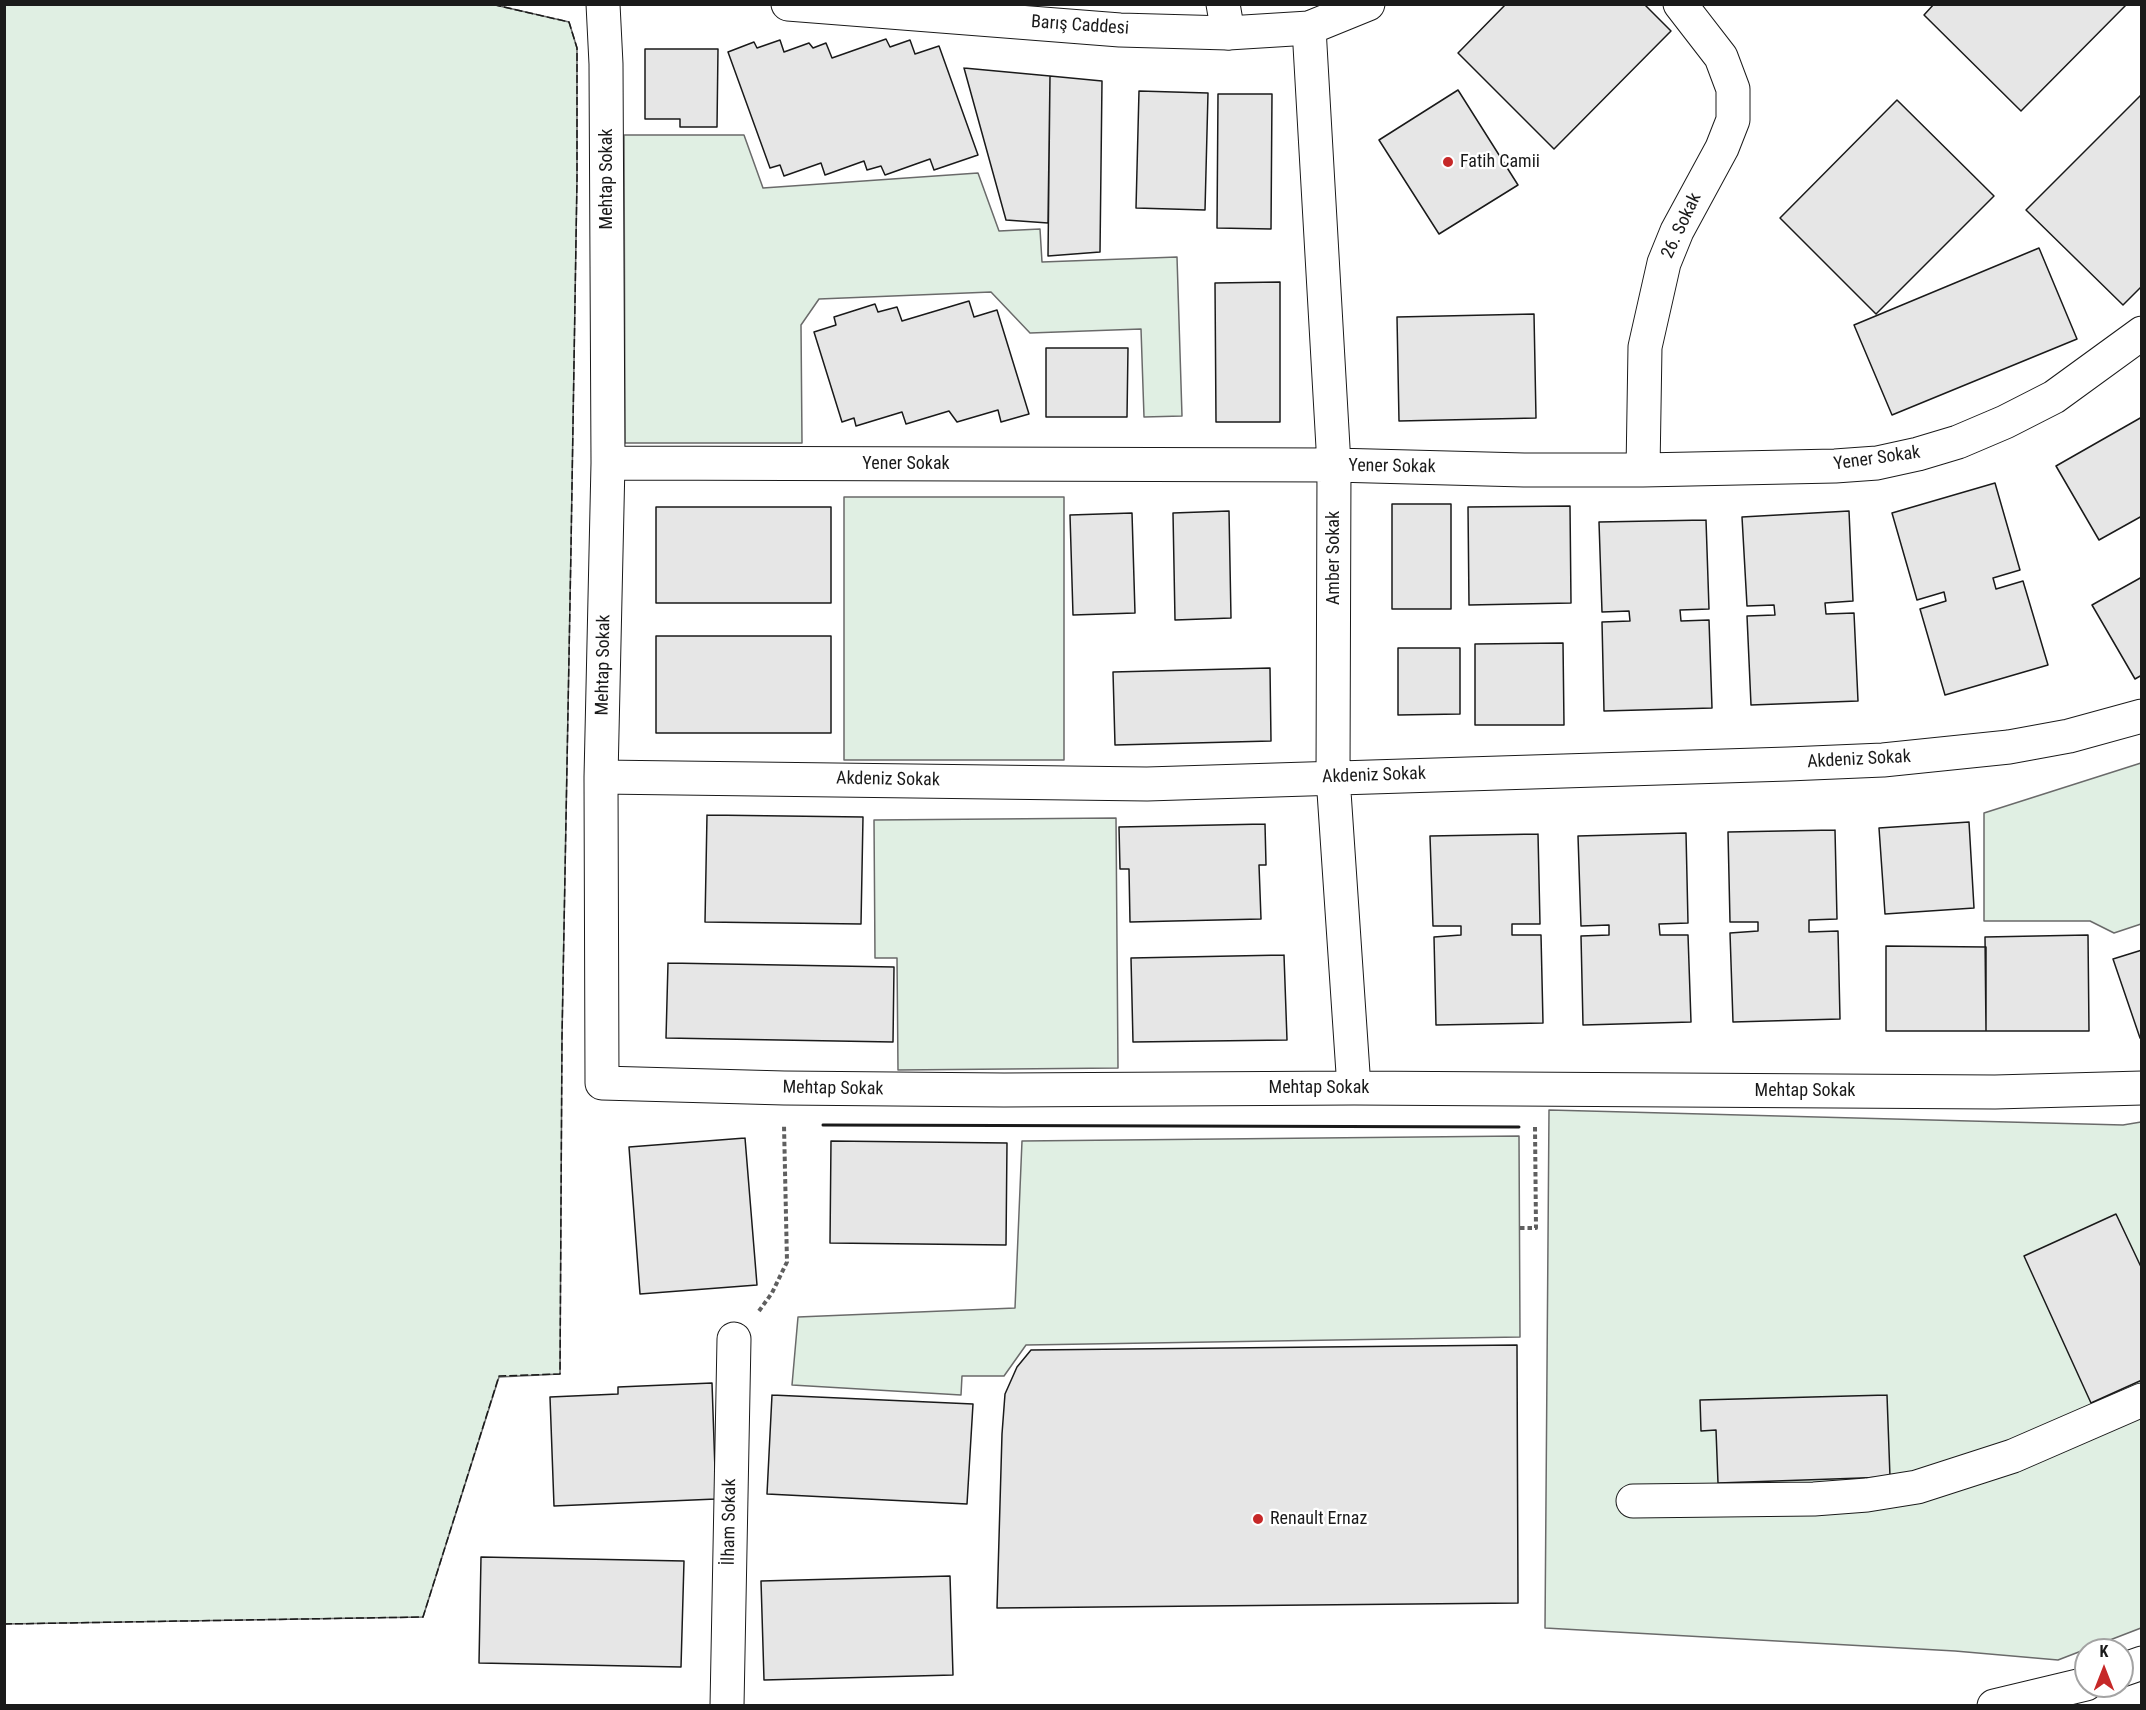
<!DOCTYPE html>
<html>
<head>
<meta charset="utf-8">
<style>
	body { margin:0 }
	#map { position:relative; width:2146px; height:1710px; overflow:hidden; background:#fff; font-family:"Roboto Condensed",sans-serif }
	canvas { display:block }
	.frame { position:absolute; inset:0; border:6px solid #1a1a1a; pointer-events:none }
	.north { position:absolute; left:2074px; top:1638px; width:60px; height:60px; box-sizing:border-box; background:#fff; border:2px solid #a3a3a3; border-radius:50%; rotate:0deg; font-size:16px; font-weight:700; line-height:24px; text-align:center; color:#1a1a1a }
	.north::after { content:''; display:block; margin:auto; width:21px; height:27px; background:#c62828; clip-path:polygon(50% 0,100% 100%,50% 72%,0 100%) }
</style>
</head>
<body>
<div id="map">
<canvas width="2146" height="1710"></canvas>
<div class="frame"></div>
<div class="north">K</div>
</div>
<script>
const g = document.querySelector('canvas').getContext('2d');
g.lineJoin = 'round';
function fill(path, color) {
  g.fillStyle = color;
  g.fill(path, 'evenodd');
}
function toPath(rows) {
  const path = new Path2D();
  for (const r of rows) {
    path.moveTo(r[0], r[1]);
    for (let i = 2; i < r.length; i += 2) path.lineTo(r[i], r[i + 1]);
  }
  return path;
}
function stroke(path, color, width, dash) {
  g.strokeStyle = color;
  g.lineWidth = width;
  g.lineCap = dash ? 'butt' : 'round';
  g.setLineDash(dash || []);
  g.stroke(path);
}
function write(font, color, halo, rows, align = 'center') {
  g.font = font + ' "Roboto Condensed",sans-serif';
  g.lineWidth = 4.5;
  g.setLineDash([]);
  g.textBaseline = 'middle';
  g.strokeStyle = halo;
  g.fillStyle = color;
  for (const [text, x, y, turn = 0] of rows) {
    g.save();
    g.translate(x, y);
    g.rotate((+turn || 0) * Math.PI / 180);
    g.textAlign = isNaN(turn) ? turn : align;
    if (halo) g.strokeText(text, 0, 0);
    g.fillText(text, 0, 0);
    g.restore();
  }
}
const green = toPath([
	[491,4,569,22,577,48,577,179,571,548,562,1037,560,1374,499,1377,423,1617,5,1624,5,5,491,4],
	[624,135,744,135,763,188,978,173,999,231,1040,229,1042,262,1177,257,1182,416,1144,417,1141,329,1030,333,991,292,819,299,801,325,802,443,625,443,624,135],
	[844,497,1064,497,1064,760,844,760,844,497],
	[2141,763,2141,924,2114,933,2090,921,1984,921,1984,813,2141,763],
	[1116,818,1118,1068,898,1070,897,958,875,958,874,820,1116,818],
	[1549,1110,2123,1125,2141,1122,2141,1628,2058,1660,1955,1651,1545,1628,1549,1110],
	[1519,1136,1520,1337,1026,1345,1004,1376,962,1376,961,1395,792,1385,798,1317,1015,1308,1022,1141,1519,1136]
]);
const building = toPath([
	[1506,4,1644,4,1671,31,1554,149,1458,53,1506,4],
	[1934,4,2127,4,2021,111,1924,15,1934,4],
	[886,39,890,47,910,40,915,54,939,46,978,155,934,170,930,159,885,175,881,166,867,170,864,161,825,175,821,163,784,176,780,165,770,168,728,52,754,42,757,48,780,40,784,52,809,43,813,48,826,43,832,58,886,39],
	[645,49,718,49,717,127,680,127,680,119,645,119,645,49],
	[964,68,1050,76,1048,223,1006,220,964,68],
	[1050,76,1102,81,1100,252,1048,256,1050,76],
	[1458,90,1518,185,1439,234,1379,140,1458,90],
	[1139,91,1208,93,1205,210,1136,208,1139,91],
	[1218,94,1272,94,1271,229,1217,228,1218,94],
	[2142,94,2142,286,2123,305,2026,210,2142,94],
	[1897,100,1994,196,1876,314,1780,218,1897,100],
	[2039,248,2077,339,1892,415,1854,325,2039,248],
	[1280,282,1280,422,1216,422,1215,283,1280,282],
	[969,301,974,317,997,310,1029,414,1001,422,998,410,957,422,949,411,906,424,902,412,856,426,854,418,842,422,814,332,836,325,834,317,875,304,878,312,897,307,902,321,969,301],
	[1534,314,1536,418,1399,421,1397,317,1534,314],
	[1046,348,1128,348,1127,417,1046,417,1046,348],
	[2142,417,2142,516,2099,540,2056,466,2142,417],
	[1995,483,2020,570,1993,578,1996,589,2023,581,2048,665,1945,695,1920,609,1946,601,1944,592,1917,600,1892,513,1995,483],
	[1392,504,1451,504,1451,609,1392,609,1392,504],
	[1570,506,1571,603,1469,605,1468,507,1570,506],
	[656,507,831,507,831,603,656,603,656,507],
	[1229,511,1231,618,1175,620,1173,513,1229,511],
	[1849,511,1853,601,1825,603,1826,614,1854,613,1858,701,1751,705,1747,616,1775,615,1774,605,1747,606,1742,517,1849,511],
	[1132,513,1135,613,1073,615,1070,515,1132,513],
	[1706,520,1709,609,1680,610,1681,621,1709,620,1712,708,1604,711,1602,622,1630,621,1629,611,1602,612,1599,522,1706,520],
	[2142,577,2142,675,2135,679,2092,605,2142,577],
	[656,636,831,636,831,733,656,733,656,636],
	[1563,643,1564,725,1475,725,1475,644,1563,643],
	[1398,648,1460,648,1460,714,1398,715,1398,648],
	[1270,668,1271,741,1115,745,1113,672,1270,668],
	[707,815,863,817,861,924,705,922,707,815],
	[1969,822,1974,908,1885,914,1879,828,1969,822],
	[1265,824,1266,865,1259,865,1261,919,1130,922,1129,869,1120,869,1119,827,1265,824],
	[1835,830,1837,919,1809,920,1809,932,1838,931,1840,1019,1733,1022,1730,933,1758,931,1758,922,1730,922,1728,832,1835,830],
	[1686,833,1688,923,1659,924,1660,935,1688,935,1691,1022,1583,1025,1581,936,1609,935,1609,925,1581,926,1578,836,1686,833],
	[1538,834,1540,924,1512,924,1512,935,1541,935,1543,1023,1436,1025,1434,937,1461,935,1461,926,1433,926,1430,836,1538,834],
	[2088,935,2089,1031,1986,1031,1985,937,2088,935],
	[1886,946,1986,947,1986,1031,1886,1031,1886,946],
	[2142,950,2142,1038,2140,1038,2113,959,2142,950],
	[1284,955,1287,1040,1133,1042,1131,958,1284,955],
	[668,963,894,967,893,1042,666,1038,668,963],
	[745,1138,757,1285,640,1294,629,1147,745,1138],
	[831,1141,1007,1143,1006,1245,830,1243,831,1141],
	[2116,1214,2142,1269,2142,1380,2091,1403,2024,1256,2116,1214],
	[1517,1345,1518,1603,997,1608,1002,1434,1005,1394,1017,1367,1031,1350,1517,1345],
	[712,1383,716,1499,554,1506,550,1397,618,1394,618,1387,712,1383],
	[772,1395,973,1404,967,1504,767,1494,772,1395],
	[1887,1395,1890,1477,1718,1483,1716,1430,1701,1431,1700,1400,1887,1395],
	[481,1557,684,1561,681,1667,479,1663,481,1557],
	[950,1576,953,1675,764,1680,761,1581,950,1576]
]);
const path = toPath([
	[1520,1228,1536,1228,1535,1127],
	[759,1311,772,1293,787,1262,784,1125]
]);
const street = toPath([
	[603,4,606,64,608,463,601,777,602,1083,784,1088,1004,1090,1354,1088,1995,1092,2142,1088],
	[1223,4,1228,33],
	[1309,28,1334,465,1333,777,1354,1088],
	[608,463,1334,465,1524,470,1643,470,1835,466,1877,463,1918,454,1958,442,2005,422,2054,397,2142,333],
	[1643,470,1645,347,1664,263,1677,231,1722,148,1733,120,1733,89,1721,57,1680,4],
	[601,777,1147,784,1788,764,1883,760,2009,747,2069,736,2142,716],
	[1633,1501,1814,1499,1867,1495,1917,1487,2013,1456,2142,1400],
	[727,1706,734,1339]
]);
const secondary = toPath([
	[788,4,1120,30,1228,33,1309,28,1368,4],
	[2122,1670,2142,1663],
	[1994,1706,2086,1684]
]);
const fence = toPath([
	[4,1624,423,1617,499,1376,560,1374,562,1037,571,548,577,179,577,48,569,22,491,4]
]);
const wall = toPath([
	[823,1125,1519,1127]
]);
const markers = [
	[1448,162,6,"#c62828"],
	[1258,1519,6,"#c62828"]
];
const streetNames = [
	["Barış Caddesi",1080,26,4],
	["Mehtap Sokak",607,179,-90],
	["26. Sokak",1682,226,-65],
	["Yener Sokak",1877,459,-8],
	["Yener Sokak",906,464],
	["Yener Sokak",1392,467,1],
	["Amber Sokak",1334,558,-90],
	["Mehtap Sokak",604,665,-89],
	["Akdeniz Sokak",1859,760,-3],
	["Akdeniz Sokak",1374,776,-2],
	["Akdeniz Sokak",888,780,1],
	["Mehtap Sokak",1319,1088],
	["Mehtap Sokak",833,1089,1],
	["Mehtap Sokak",1805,1091],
	["İlham Sokak",730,1522,-89]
];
const poiNames = [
	["Fatih Camii",1460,162],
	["Renault Ernaz",1270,1519]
];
fill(green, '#e0efe3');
stroke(green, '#6a6a6a', 1.5);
fill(building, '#e6e6e6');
stroke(building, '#1a1a1a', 1.5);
stroke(street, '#1a1a1a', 35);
stroke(secondary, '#1a1a1a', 35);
stroke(path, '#5f5f5f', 4, [4.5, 3]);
stroke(street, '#fff', 33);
stroke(secondary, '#fff', 33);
stroke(fence, '#1a1a1a', 1.5, [8, 3]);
stroke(wall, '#1a1a1a', 3);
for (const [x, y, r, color] of markers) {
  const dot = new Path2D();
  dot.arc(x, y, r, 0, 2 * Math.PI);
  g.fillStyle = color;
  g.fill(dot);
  stroke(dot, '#fff', 2);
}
write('18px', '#1a1a1a', '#fff', streetNames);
write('18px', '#1a1a1a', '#fff', poiNames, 'left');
</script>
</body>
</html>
